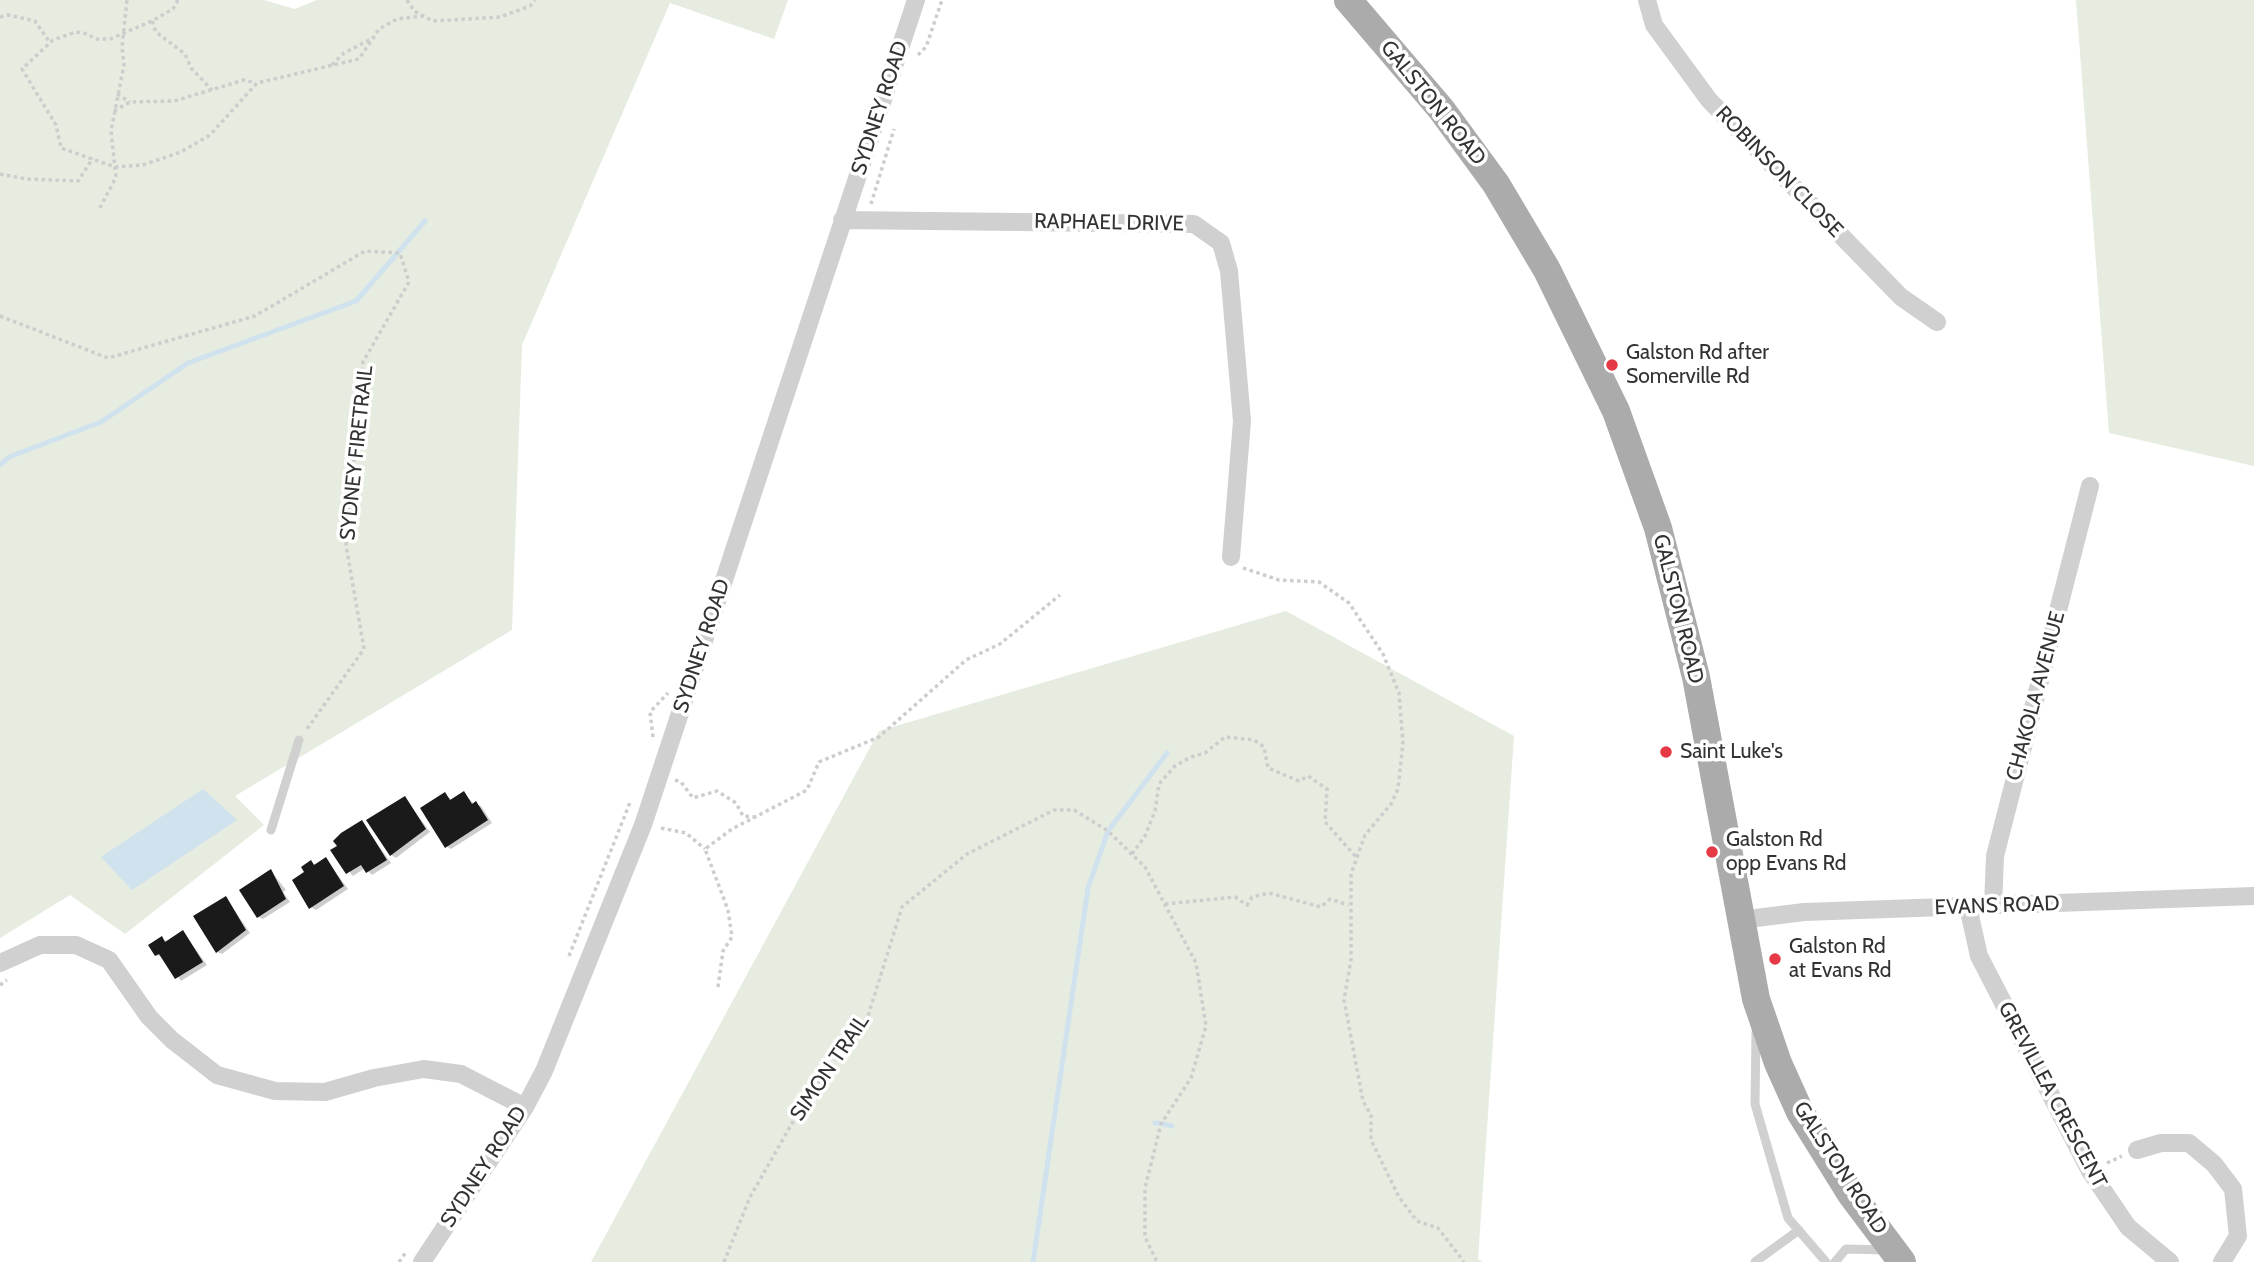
<!DOCTYPE html>
<html>
<head>
<meta charset="utf-8">
<style>
	body { margin:0 }
	canvas { display:block; background:#fff }
</style>
</head>
<body>
<canvas width="2254" height="1262"></canvas>
<script>
const g = document.querySelector('canvas').getContext('2d');
g.lineJoin = 'round';
function fill(path, color) {
  g.fillStyle = color;
  g.fill(path, 'evenodd');
}
function toPath(rows) {
  const path = new Path2D();
  for (const r of rows) {
    path.moveTo(r[0], r[1]);
    for (let i = 2; i < r.length; i += 2) path.lineTo(r[i], r[i + 1]);
  }
  return path;
}
function stroke(path, color, width, dash) {
  g.strokeStyle = color;
  g.lineWidth = width;
  g.lineCap = dash ? 'butt' : 'round';
  g.setLineDash(dash || []);
  g.stroke(path);
}
function write(font, color, halo, rows, align = 'center') {
  g.font = font + ' Cabin,sans-serif';
  g.lineWidth = 7;
  g.setLineDash([]);
  g.textBaseline = 'middle';
  g.strokeStyle = halo;
  g.fillStyle = color;
  for (const [text, x, y, turn = 0] of rows) {
    g.save();
    g.translate(x, y);
    g.rotate((+turn || 0) * Math.PI / 180);
    g.textAlign = isNaN(turn) ? turn : align;
    if (halo) g.strokeText(text, 0, 0);
    g.fillText(text, 0, 0);
    g.restore();
  }
}
const green = toPath([
	[0,0,264,0,295,9,317,0,788,0,774,39,670,3,522,345,512,630,235,796,264,825,125,934,70,895,0,938],
	[2076,0,2254,0,2254,466,2109,433],
	[1286,611,1514,736,1478,1259,1483,1262,591,1262,879,731]
]);
const water = toPath([
	[203,789,237,820,132,890,101,857]
]);
const shadow = toPath([
	[464,793,474,804,481,806,492,823,451,849,446,846,445,794,452,800],
	[405,798,430,832,396,858,391,855],
	[362,822,391,863,372,875,365,868,353,876,333,851],
	[326,859,348,889,316,910,311,907,307,873,311,862,316,865],
	[271,871,286,890,283,892,290,902,263,919,258,917],
	[226,898,250,933,222,954,217,952],
	[183,932,207,965,181,981,163,957,156,955,162,938,168,942]
]);
const stream = toPath([
	[0,465,9,457,101,422,188,363,356,301,425,221],
	[1155,1123,1159,1123],
	[1163,1124,1172,1126],
	[1033,1262,1088,888,1108,831,1167,753]
]);
const building = toPath([
	[464,791,472,804,476,801,488,820,445,848,420,808,445,792,450,800],
	[405,796,426,829,390,856,366,820],
	[362,820,387,860,366,873,361,865,346,874,330,850,337,846,333,841,341,833],
	[326,857,344,886,309,909,292,880,304,872,301,867,311,860,314,865],
	[271,869,286,899,257,918,239,890],
	[226,896,246,930,216,953,193,916],
	[183,930,203,962,175,979,159,954,155,956,148,945,162,936,165,942]
]);
const path = toPath([
	[178,0,173,9,152,21,110,39,95,39,88,34,76,32,53,40,22,69,56,125,61,148,115,167,143,165,181,152,210,135,257,83,359,59,379,29,397,19,423,16],
	[407,0,414,11,433,21,500,17,530,6,535,0],
	[0,17,8,15,35,21,50,43],
	[152,21,156,32,185,54,191,68,212,90],
	[918,55,926,47,942,0],
	[332,65,344,53,375,37],
	[117,94,130,102],
	[114,111,130,102,174,101,244,80,256,83],
	[0,174,26,179,78,181,93,158],
	[871,204,894,129],
	[100,208,116,177,111,131,124,65,122,47,127,0],
	[0,316,108,358,255,316,365,251,400,253,409,282,363,362,346,545,364,649,307,729],
	[1243,568,1279,580,1319,582,1349,603,1383,654,1399,693,1403,743,1398,789,1391,804,1365,835,1351,874,1351,960,1344,1000,1363,1101,1371,1115,1371,1140,1399,1197,1417,1221,1438,1228,1464,1262],
	[653,737,650,712,668,693],
	[675,780,681,782,693,798,717,791,736,803,743,816,756,817],
	[661,828,686,833,705,849],
	[1132,854,1145,836,1155,811,1159,784,1175,766,1191,757,1205,753,1225,737,1254,740,1264,747,1268,768,1299,781,1308,776,1327,789,1325,822,1357,858],
	[1165,904,1235,897,1247,905,1252,897,1269,893,1321,907,1330,899,1348,905],
	[569,956,631,800],
	[0,985,7,980],
	[718,987,723,951,732,937,728,910,705,849,732,829,807,790,819,762,879,737,966,660,1000,644,1060,595],
	[2107,1163,2122,1156],
	[399,1262,406,1252],
	[724,1262,750,1197,806,1099,868,1016,902,907,967,854,1054,810,1074,810,1108,831,1145,867,1196,963,1206,1026,1191,1078,1161,1124,1145,1188,1145,1237,1157,1262]
]);
const service = toPath([
	[271,830,299,740],
	[1756,1032,1755,1104,1788,1218,1826,1262],
	[1755,1262,1799,1230],
	[1835,1262,1846,1249,1887,1250]
]);
const minor = toPath([
	[1647,0,1654,25,1709,100,1901,297,1937,322],
	[842,220,1194,224,1221,243,1229,271,1242,421,1231,557],
	[1993,906,1995,856,2090,486],
	[1968,907,1979,956,2090,1171,2128,1227,2170,1262],
	[1740,920,1804,912,2254,896],
	[0,963,40,945,76,945,109,960,149,1017,172,1040,217,1075,275,1091,325,1092,374,1078,424,1069,461,1074,525,1107],
	[2137,1150,2161,1143,2189,1143,2214,1164,2233,1189,2238,1236,2222,1262],
	[422,1262,525,1107,544,1071,643,825,916,0]
]);
const primary = toPath([
	[1348,0,1441,109,1496,184,1547,270,1616,411,1658,528,1696,677,1756,999,1778,1063,1800,1112,1851,1194,1902,1262]
]);
const markers = [
	[1612,365,7,"#e63946"],
	[1666,752,7,"#e63946"],
	[1712,852,7,"#e63946"],
	[1775,959,7,"#e63946"]
];
const streetNames = [
	["GALSTON ROAD",1433,103,51],
	["SYDNEY ROAD",880,108,-72],
	["ROBINSON CLOSE",1779,172,46],
	["RAPHAEL DRIVE",1109,223,1],
	["SYDNEY FIRETRAIL",357,453,-84],
	["GALSTON ROAD",1678,609,76],
	["SYDNEY ROAD",702,646,-72],
	["CHAKOLA AVENUE",2036,696,-75],
	["EVANS ROAD",1997,906,-2],
	["SIMON TRAIL",830,1068,-56],
	["GREVILLEA CRESCENT",2052,1095,62],
	["SYDNEY ROAD",484,1167,-57],
	["GALSTON ROAD",1840,1168,57]
];
const poiNames = [
	["Galston Rd after",1626,353],
	["Somerville Rd",1626,377],
	["Saint Luke's",1680,752],
	["Galston Rd",1726,840],
	["opp Evans Rd",1726,864],
	["Galston Rd",1789,947],
	["at Evans Rd",1789,971]
];
fill(green, '#e6ecdf');
fill(water, '#cfe2ee');
fill(shadow, '#0003');
stroke(stream, '#cfe2ee', 5);
fill(building, '#1a1a1a');
stroke(path, '#cdcdcd', 3.5, [3.5, 3.5]);
stroke(service, '#d0d0d0', 9);
stroke(minor, '#d0d0d0', 18);
stroke(primary, '#ababab', 28);
for (const [x, y, r, color] of markers) {
  const dot = new Path2D();
  dot.arc(x, y, r, 0, 2 * Math.PI);
  g.fillStyle = color;
  g.fill(dot);
  stroke(dot, '#fff', 2.5);
}
write('21px', '#333', '#fff', streetNames);
write('21px', '#333', '#fff', poiNames, 'left');
</script>
</body>
</html>
